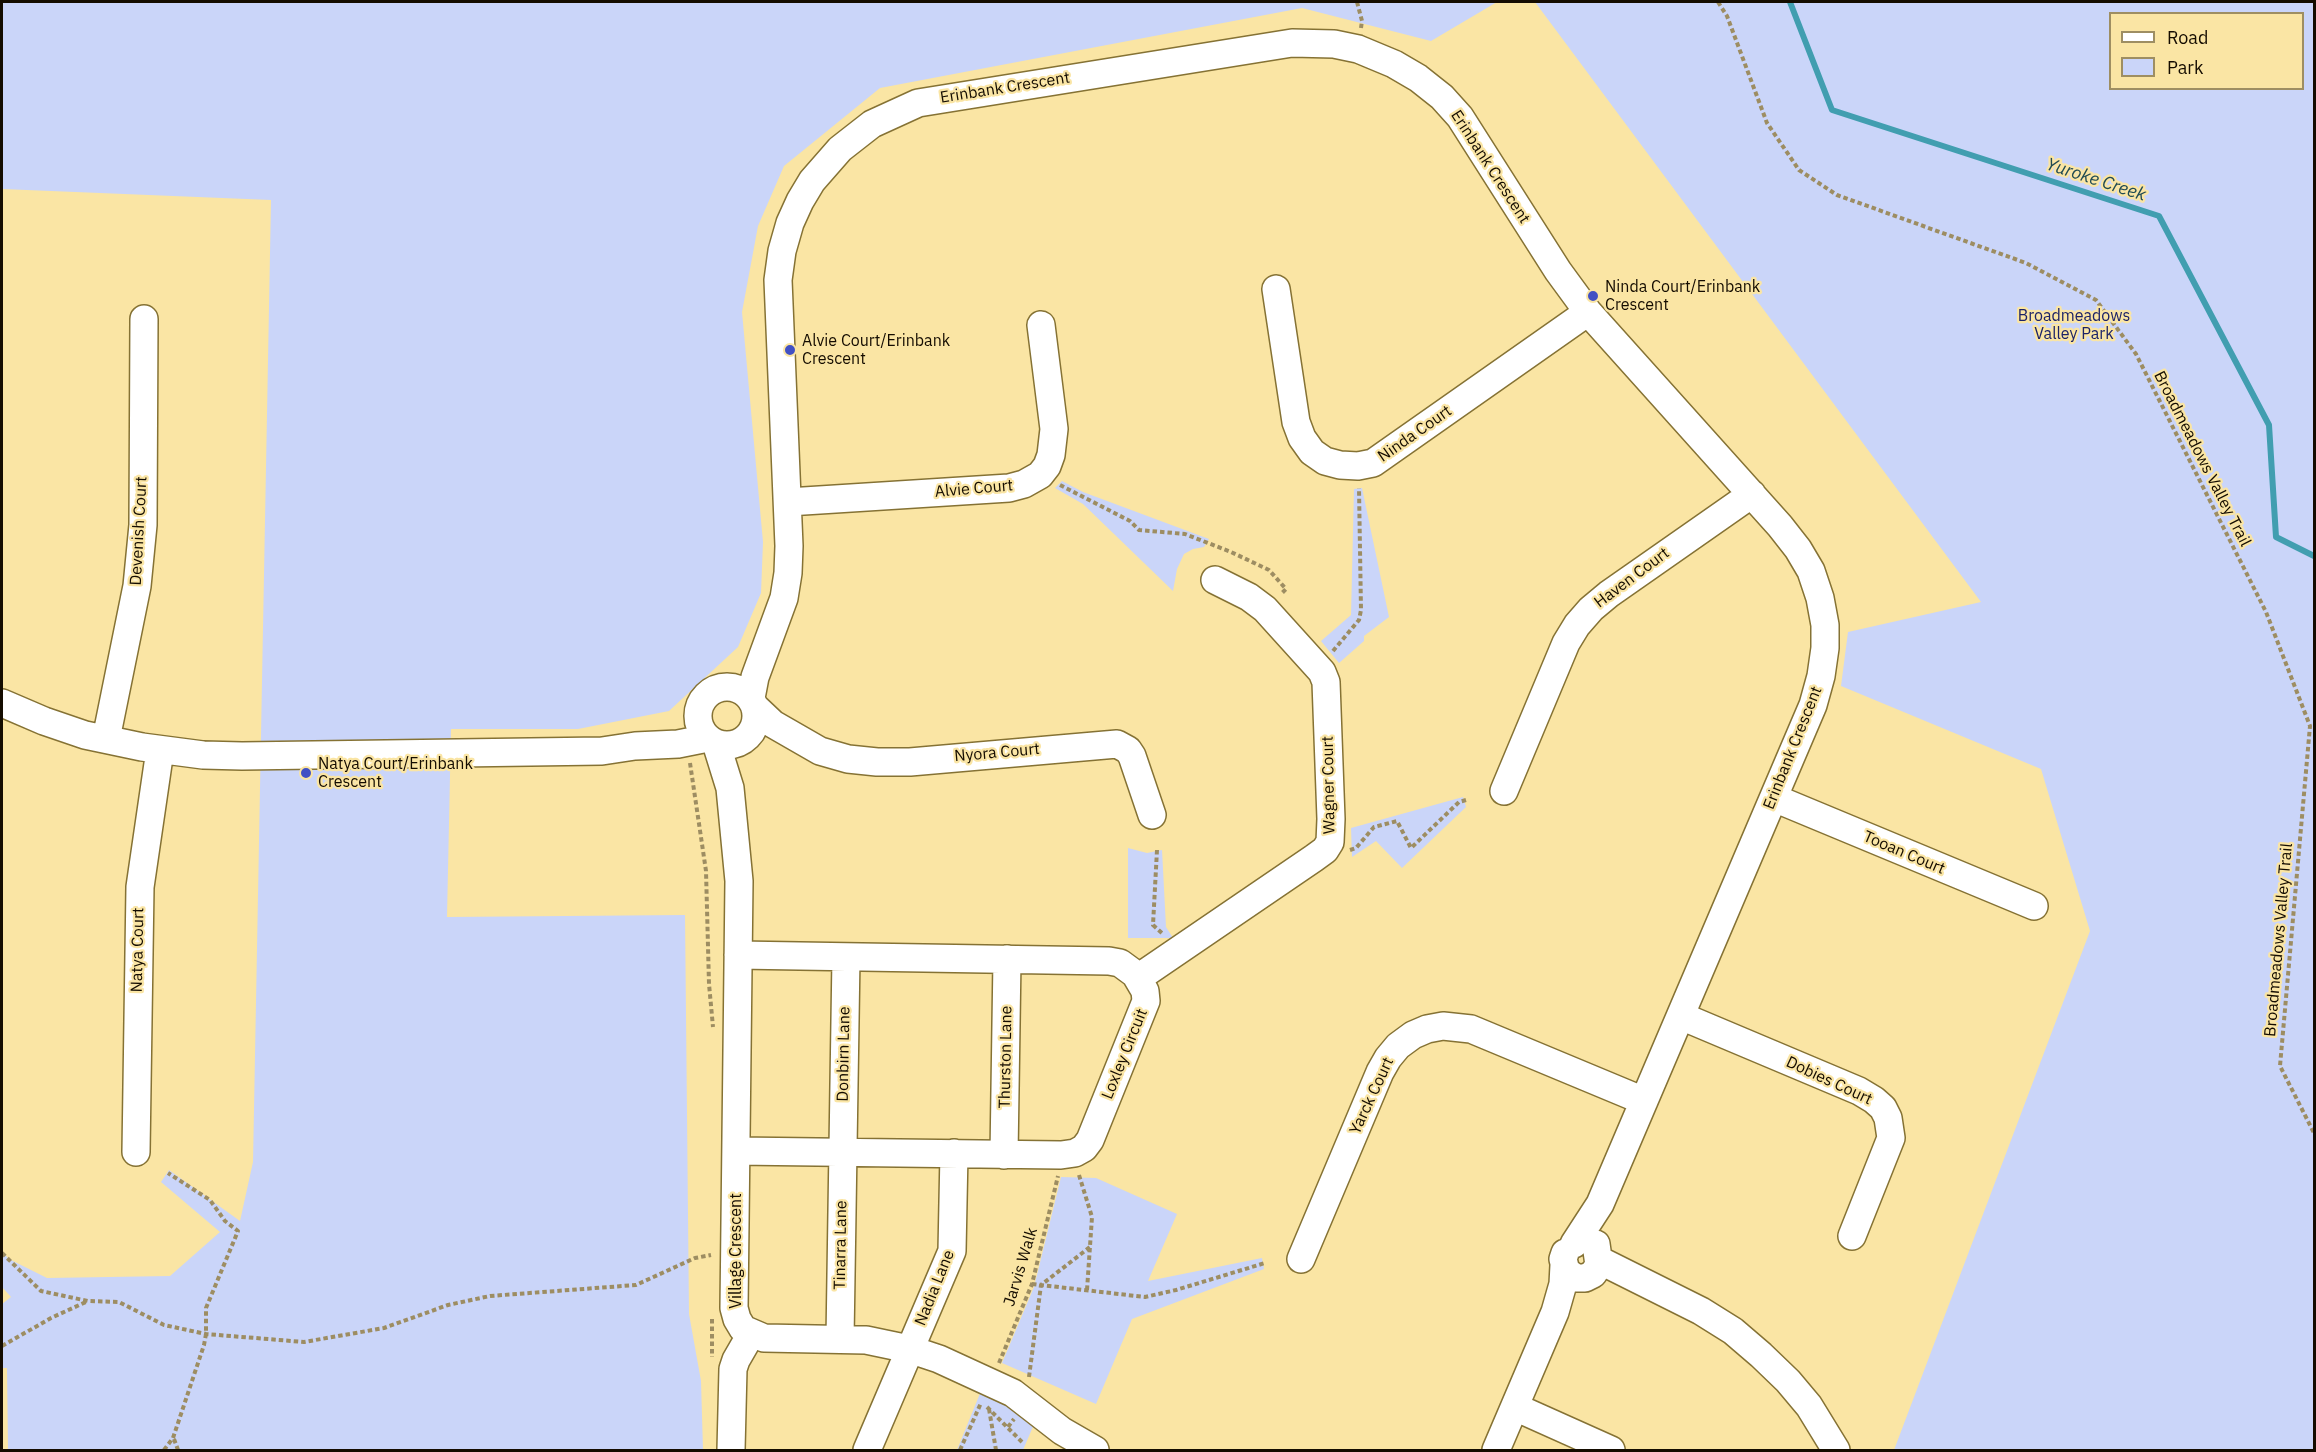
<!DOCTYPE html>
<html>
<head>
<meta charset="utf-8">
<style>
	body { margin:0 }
	#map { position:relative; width:2316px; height:1452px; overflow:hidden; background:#fae5a4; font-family:"IBM Plex Sans",sans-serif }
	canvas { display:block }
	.frame { position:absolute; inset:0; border:3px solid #140c00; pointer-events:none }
	.legend { position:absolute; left:2109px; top:12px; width:195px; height:78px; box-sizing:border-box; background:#fae5a4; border:2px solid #9e8e62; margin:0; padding:8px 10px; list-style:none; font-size:18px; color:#140c00 }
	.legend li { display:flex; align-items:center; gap:12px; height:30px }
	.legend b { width:30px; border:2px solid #9e8e62 }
</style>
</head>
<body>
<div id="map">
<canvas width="2316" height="1452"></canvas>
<div class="frame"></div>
<ul class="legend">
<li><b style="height:8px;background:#fff"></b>Road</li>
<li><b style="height:16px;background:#cad5f9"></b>Park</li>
</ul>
</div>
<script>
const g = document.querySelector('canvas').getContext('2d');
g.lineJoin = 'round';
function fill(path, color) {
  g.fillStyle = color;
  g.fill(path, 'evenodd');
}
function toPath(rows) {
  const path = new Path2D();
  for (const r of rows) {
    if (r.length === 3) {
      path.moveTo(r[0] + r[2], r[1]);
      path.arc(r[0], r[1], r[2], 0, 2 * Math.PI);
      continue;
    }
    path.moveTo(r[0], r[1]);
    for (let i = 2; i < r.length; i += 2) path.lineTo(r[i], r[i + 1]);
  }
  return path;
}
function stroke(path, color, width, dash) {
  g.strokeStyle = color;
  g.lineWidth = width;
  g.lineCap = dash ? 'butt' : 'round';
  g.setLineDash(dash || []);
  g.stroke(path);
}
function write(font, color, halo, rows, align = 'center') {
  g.font = font + ' "IBM Plex Sans",sans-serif';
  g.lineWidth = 4.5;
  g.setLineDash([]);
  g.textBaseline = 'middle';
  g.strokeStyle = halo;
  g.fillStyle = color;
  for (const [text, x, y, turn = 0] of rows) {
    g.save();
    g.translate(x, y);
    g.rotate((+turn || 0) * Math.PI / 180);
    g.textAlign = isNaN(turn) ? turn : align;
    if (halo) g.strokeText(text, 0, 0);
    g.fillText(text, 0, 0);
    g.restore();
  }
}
const green = toPath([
	[2,2,1497,2,1431,41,1302,8,880,88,784,166,758,226,742,312,763,542,761,593,738,647,669,711,578,729,451,729,447,917,685,915,689,1314,701,1381,703,1450,8,1450,7,1368,2,1368,2,1304,11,1297,2,1287,2,1252,9,1259,47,1278,170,1276,220,1232,161,1182,169,1170,240,1221,253,1162,271,200,2,189],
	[1535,2,2314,2,2314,1450,1894,1450,2090,931,2041,769,1841,686,1848,632,1981,602],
	[2110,14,2302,14,2302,88,2110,88],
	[1062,481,1083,492,1209,539,1204,547,1193,549,1184,554,1177,569,1173,591,1083,504,1055,488],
	[1362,488,1389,617,1364,636,1364,641,1339,663,1321,641,1351,615,1354,489],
	[1463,797,1466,807,1402,868,1376,841,1352,857,1351,828],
	[1128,848,1147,853,1162,850,1166,927,1173,938,1128,938],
	[1061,1177,1096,1178,1177,1214,1148,1281,1262,1258,1264,1269,1132,1319,1096,1404,1002,1363,1034,1287],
	[981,1391,1035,1422,1023,1450,957,1450]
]);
const stream = toPath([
	[1790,2,1832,110,2159,216,2269,425,2276,537,2314,556]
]);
const path = toPath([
	[1357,2,1362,21,1361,28],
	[1718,2,1727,16,1767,123,1799,170,1837,195,2026,263,2096,300,2136,354,2266,612,2310,726,2280,1066,2314,1133],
	[1060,485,1130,521,1139,530,1185,534,1231,552,1269,570,1286,589,1281,594],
	[1333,651,1359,620,1361,610,1359,488],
	[690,763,706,871,709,984,713,1027],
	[1157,850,1153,925,1163,934],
	[1350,850,1356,848,1374,827,1397,821,1411,848,1459,802,1466,800],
	[1079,1175,1092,1217,1087,1290],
	[2,1253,41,1291,88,1301,119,1302,164,1325,206,1334,304,1342,384,1328,448,1305,490,1296,636,1285,695,1258,711,1255],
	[1032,1284,1145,1297,1176,1290,1265,1263],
	[712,1319,712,1357],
	[2,1346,51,1318,88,1301],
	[999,1363,1032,1284,1058,1176],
	[1029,1377,1041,1285,1090,1247],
	[987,1407,1022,1442],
	[989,1409,996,1450],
	[1008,1427,1014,1419],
	[174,1439,178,1450],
	[164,1450,173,1438,204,1345,206,1334,206,1308,238,1231,225,1221,210,1200,168,1173],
	[960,1450,981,1403]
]);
const minor = toPath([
	[1276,289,1296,422,1302,438,1312,452,1325,461,1340,465,1358,466,1373,463,1588,312],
	[788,502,1009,488,1024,484,1040,475,1047,466,1051,455,1054,429,1041,325],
	[727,716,29],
	[751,698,755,677,784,598,788,573,789,546,778,280,782,251,790,223,800,201,812,181,840,149,872,124,918,103,1292,43,1334,44,1358,49,1394,64,1418,78,1442,97,1460,117,1558,271,1588,312,1780,526,1798,549,1811,571,1820,598,1825,625,1825,648,1821,676,1813,705,1600,1204,1574,1244],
	[2,703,44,721,85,735,142,747,203,755,242,756,602,751,635,746,678,744,708,738],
	[755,707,773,724,820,751,848,759,877,762,910,762,1117,744,1128,750,1132,756,1152,815],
	[106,739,137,586,143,525,144,319],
	[716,743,730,788,739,881,734,1308,737,1319,743,1329,764,1338,866,1340,909,1349,939,1359,1013,1393,1062,1431,1095,1450],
	[1504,791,1566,643,1577,625,1591,609,1609,594,1752,494],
	[1774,798,2034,906],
	[1138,978,1314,858,1325,850,1330,842,1331,819,1326,682,1322,672,1265,609,1249,597,1215,580],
	[1681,1016,1859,1091,1874,1100,1883,1108,1888,1118,1891,1138,1852,1236],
	[736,1151,1061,1155,1075,1153,1084,1148,1090,1140,1146,1001,1145,991,1135,974,1120,963,1109,961,738,955],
	[136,1152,140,887,160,750],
	[1004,1155,1007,959],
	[1565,1253,1563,1259,1566,1271,1576,1278,1585,1278,1593,1274,1599,1265,1596,1244],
	[1301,1259,1380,1072,1388,1058,1398,1046,1413,1035,1427,1029,1443,1026,1471,1029,1644,1101],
	[1599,1260,1701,1311,1733,1331,1761,1355,1788,1381,1809,1406,1836,1450],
	[840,1339,846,957],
	[1515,1407,1611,1450],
	[731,1450,733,1369,736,1360,751,1334],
	[867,1450,952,1251,954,1153],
	[1496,1450,1555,1312,1563,1284,1564,1265]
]);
const markers = [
	[1593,296,6,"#4150c4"],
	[790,350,6,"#4150c4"],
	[306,773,6,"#4150c4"]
];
const streetNames = [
	["Erinbank Crescent",1005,88,-9],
	["Erinbank Crescent",1490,167,57],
	["Ninda Court",1415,434,-35],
	["Broadmeadows Valley Trail",2202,459,63],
	["Alvie Court",974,489,-5],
	["Devenish Court",139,531,-87],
	["Haven Court",1632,578,-37],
	["Erinbank Crescent",1793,748,-68],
	["Nyora Court",997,753,-5],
	["Wagner Court",1329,785,-91],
	["Tooan Court",1904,853,23],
	["Broadmeadows Valley Trail",2279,940,-85],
	["Natya Court",138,950,-89],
	["Donbirn Lane",844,1054,-89],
	["Loxley Circuit",1125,1054,-68],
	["Thurston Lane",1006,1057,-89],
	["Dobies Court",1829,1081,25],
	["Yarck Court",1372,1096,-65],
	["Tinarra Lane",841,1245,-89],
	["Village Crescent",736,1251,-90],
	["Jarvis Walk",1021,1267,-73],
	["Nadia Lane",935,1288,-68]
];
const poiNames = [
	["Ninda Court/Erinbank",1605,287],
	["Crescent",1605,305],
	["Alvie Court/Erinbank",802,341],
	["Crescent",802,359],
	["Natya Court/Erinbank",318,764],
	["Crescent",318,782]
];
const parkNames = [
	["Broadmeadows",2074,316],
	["Valley Park",2074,334]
];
const waterNames = [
	["Yuroke Creek",2096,180,18]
];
fill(green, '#cad5f9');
stroke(stream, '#419eb0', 6);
stroke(minor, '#857234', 30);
stroke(path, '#9d8d62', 4, [4.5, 3]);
stroke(minor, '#fff', 27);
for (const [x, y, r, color] of markers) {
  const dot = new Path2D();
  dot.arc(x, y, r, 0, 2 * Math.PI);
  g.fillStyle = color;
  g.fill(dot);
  stroke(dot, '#fae5a4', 2);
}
write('16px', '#140c00', '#fae5a4', streetNames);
write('16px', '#140c00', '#fae5a4', poiNames, 'left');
write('16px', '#1b2268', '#fae5a4', parkNames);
write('italic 18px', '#214b53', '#fae5a4', waterNames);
</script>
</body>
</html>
